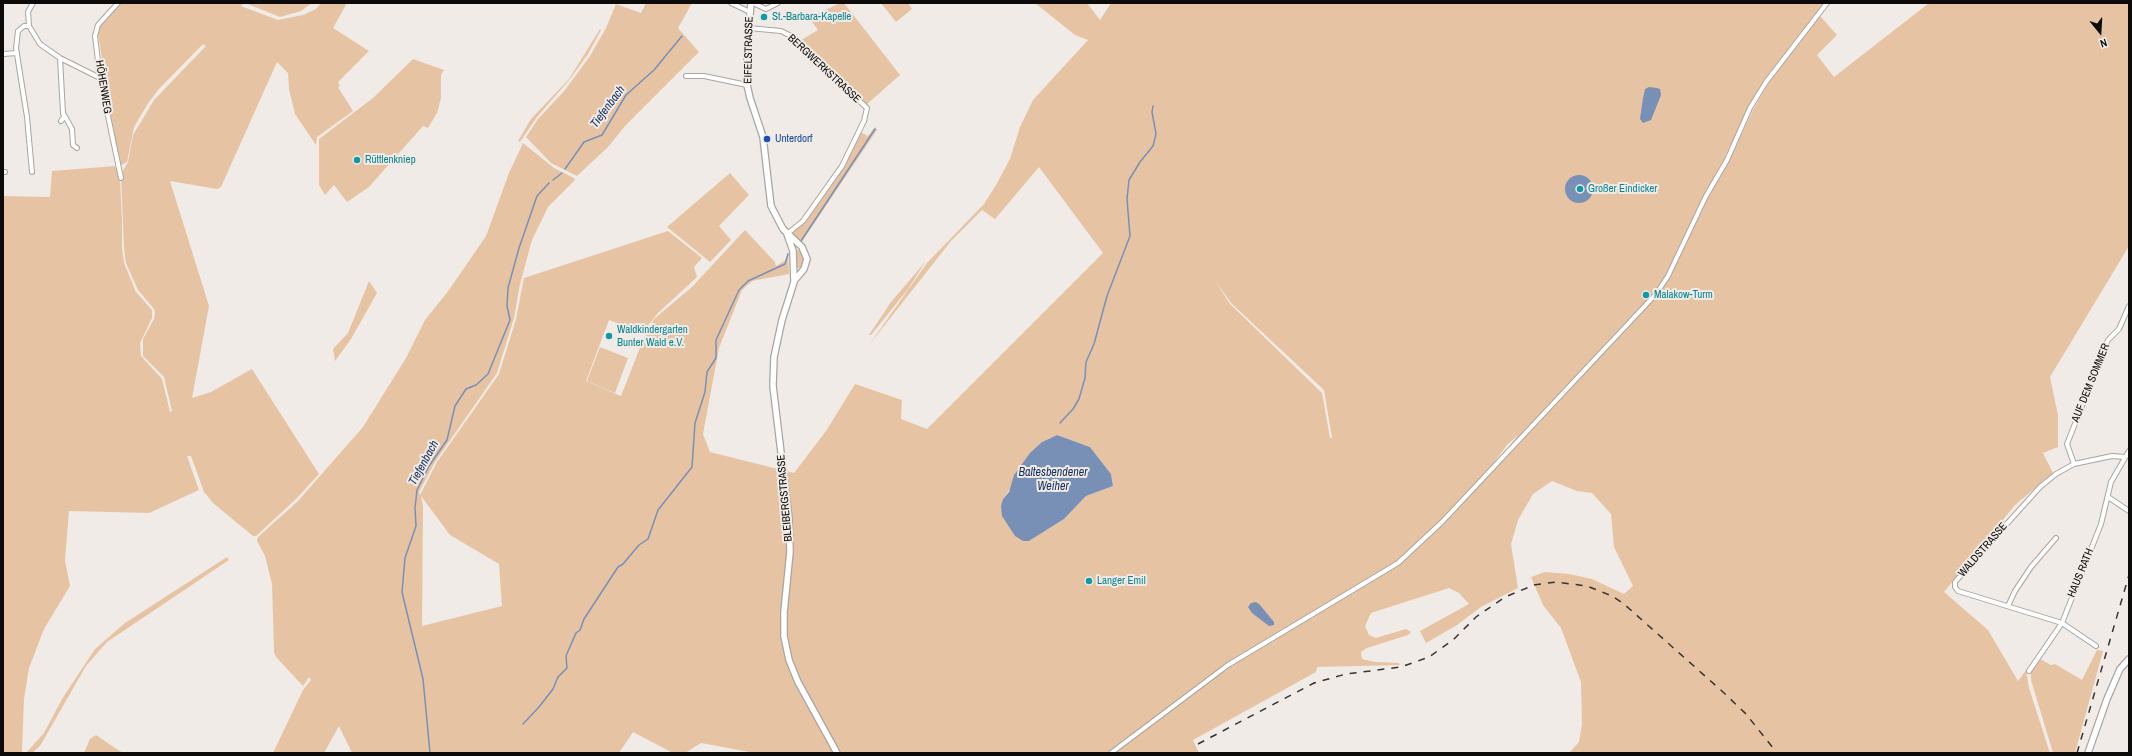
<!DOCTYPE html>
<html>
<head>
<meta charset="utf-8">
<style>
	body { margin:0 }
	#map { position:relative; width:2132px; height:756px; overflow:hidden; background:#f0ebe6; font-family:"Archivo Narrow",sans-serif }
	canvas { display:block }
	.frame { position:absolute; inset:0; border:4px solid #0d0b0a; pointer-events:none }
	.north { position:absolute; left:2080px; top:12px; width:40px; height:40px; -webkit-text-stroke:3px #f0ebe6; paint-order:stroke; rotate:162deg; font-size:11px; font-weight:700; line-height:16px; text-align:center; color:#0d0b0a }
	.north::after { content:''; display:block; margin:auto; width:14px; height:18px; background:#0d0b0a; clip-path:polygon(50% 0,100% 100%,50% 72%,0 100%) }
</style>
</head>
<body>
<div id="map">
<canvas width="2132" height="756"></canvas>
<div class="frame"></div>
<div class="north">N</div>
</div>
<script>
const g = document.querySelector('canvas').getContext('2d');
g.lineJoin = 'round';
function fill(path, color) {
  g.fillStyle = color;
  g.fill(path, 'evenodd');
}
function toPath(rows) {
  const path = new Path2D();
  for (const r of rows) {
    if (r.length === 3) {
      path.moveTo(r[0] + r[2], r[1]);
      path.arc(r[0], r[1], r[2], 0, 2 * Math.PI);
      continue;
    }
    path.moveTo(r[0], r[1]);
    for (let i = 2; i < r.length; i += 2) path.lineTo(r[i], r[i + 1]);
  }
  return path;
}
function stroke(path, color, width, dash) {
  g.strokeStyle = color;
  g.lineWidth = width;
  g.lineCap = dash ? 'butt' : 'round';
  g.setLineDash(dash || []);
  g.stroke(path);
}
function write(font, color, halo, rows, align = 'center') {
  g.font = font + ' "Archivo Narrow",sans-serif';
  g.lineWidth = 4;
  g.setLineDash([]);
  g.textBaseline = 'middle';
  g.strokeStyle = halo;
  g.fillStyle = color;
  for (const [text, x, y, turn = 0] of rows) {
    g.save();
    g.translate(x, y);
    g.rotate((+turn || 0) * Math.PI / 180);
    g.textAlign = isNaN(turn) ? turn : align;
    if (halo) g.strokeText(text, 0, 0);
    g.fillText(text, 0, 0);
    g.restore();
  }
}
const green = toPath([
	[120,3,244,3,241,6,278,20,303,15,316,9,321,3,347,3,333,28,369,51,338,82,340,86,338,87,353,111,317,137,316,145,295,114,289,89,288,73,277,62,221,187,217,189,170,181,209,306,192,398,211,392,252,369,319,474,295,500,256,536,253,536,213,503,204,492,191,456,187,456,199,490,149,513,69,511,65,560,70,586,44,629,29,668,24,699,22,752,3,753,3,196,50,197,52,171,115,166,120,178,122,220,122,248,124,263,136,292,152,310,152,318,140,343,141,356,162,379,170,412,172,411,164,377,143,356,143,339,154,319,155,313,154,309,138,290,126,263,124,248,121,174,128,162,133,135,154,100,206,46,203,44,158,90,147,105,134,127,127,162,120,166,115,147,98,33,100,25],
	[245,3,312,3,301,11,280,17],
	[646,3,692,3,678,28,699,52,625,126,608,147,577,176,551,163,526,137,538,119,565,90,590,56,606,28,616,4,641,13],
	[840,3,844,3,900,75,866,105,798,42,818,30,809,18],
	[881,3,908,3,912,9,896,22],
	[1035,3,1087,3,1100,20,1111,3,1825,3,1764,80,1725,156,1731,157,1753,110,1771,79,1803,35,1820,16,1837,35,1817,55,1834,77,1929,3,2129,3,2129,246,2050,377,2058,415,2058,447,2043,453,2053,473,2015,505,1944,592,1988,630,2018,681,2026,670,2029,688,2050,753,1569,753,1579,742,1582,724,1581,682,1561,628,1543,605,1531,577,1545,572,1569,574,1592,579,1624,594,1633,586,1614,547,1611,514,1592,493,1577,491,1552,481,1533,494,1518,520,1511,544,1518,588,1481,607,1457,625,1426,643,1420,631,1469,604,1459,593,1449,588,1371,613,1365,626,1369,635,1376,638,1406,629,1411,632,1408,635,1367,648,1361,652,1362,659,1375,662,1399,663,1400,665,1317,667,1316,672,1193,740,1199,753,755,753,701,743,685,753,673,753,633,732,619,753,352,753,339,726,324,753,273,753,303,690,311,680,309,677,303,686,276,657,274,652,272,584,265,556,257,541,258,537,298,501,363,427,406,358,425,320,449,290,486,236,509,173,523,143,554,168,574,178,575,180,548,207,532,240,520,284,514,318,497,373,435,462,419,492,420,495,437,462,499,374,516,319,524,278,668,231,702,258,694,267,697,277,658,313,642,333,609,320,586,381,621,396,643,340,654,319,692,287,745,230,775,262,776,266,786,260,788,251,789,274,752,281,742,290,719,348,703,434,710,452,794,473,826,431,855,384,902,400,901,419,927,429,1103,253,1039,167,995,219,982,210,951,241,869,345,927,263,984,204,996,185,1010,159,1020,127,1033,100,1088,40,1075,35],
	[1214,279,1231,303,1324,390,1332,438,1330,438,1322,393,1230,304],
	[1057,435,1090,447,1111,474,1113,486,1086,496,1064,519,1029,541,1003,499,1042,442],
	[1518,435,1483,481,1481,480,1507,445],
	[421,496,450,535,499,564,502,606,422,626,423,506],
	[600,29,601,30,588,54,570,79,537,117,520,142,518,141,531,119,569,79],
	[413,59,444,70,441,75,441,98,437,113,428,128,423,126,369,187,347,202,334,185,325,195,319,185,319,139,373,98],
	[875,127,877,130,801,243,791,236,793,232,803,221,842,167,860,132,868,136],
	[730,173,749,195,719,226,731,240,710,262,667,227],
	[797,250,801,250,805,258,802,270,796,267,795,254],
	[926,261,908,289,871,335,869,335,891,302],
	[369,281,377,293,351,339,335,361,333,349,348,333],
	[600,347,628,358,615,393,587,381],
	[227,557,229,560,107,642,86,666,40,746,32,753,26,753,44,733,62,699,95,649,125,623],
	[2097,650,2103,651,2075,753,2053,753,2031,680,2031,671,2040,659,2051,665,2055,664,2082,680],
	[96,735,112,746,123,753,84,753,90,739]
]);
const water = toPath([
	[1649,87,1657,88,1660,89,1661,95,1651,120,1643,123,1640,119,1643,98,1645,89],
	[1579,189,14],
	[1057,435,1090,447,1111,474,1113,486,1086,496,1064,519,1029,541,1023,541,1015,536,1002,516,1001,506,1003,499,1009,492,1014,475,1030,453,1042,442],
	[1256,602,1260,605,1274,622,1274,625,1269,626,1252,613,1248,607,1251,603]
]);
const stream = toPath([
	[565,169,584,142,602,135,626,95,654,70,682,36],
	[553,180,562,173],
	[801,241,875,129],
	[1060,423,1073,409,1079,399,1085,378,1086,362,1094,344,1107,296,1130,236,1127,199,1129,180,1140,162,1153,146,1156,134,1152,112,1153,106],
	[523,724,539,707,553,689,558,677,567,668,566,656,576,633,580,630,584,619,618,567,623,564,639,545,648,539,658,510,692,467,695,423,705,392,707,372,716,358,716,340,739,290,748,281,785,264,788,254],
	[430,753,423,679,402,592,405,558,416,526,415,508,417,490,429,466,447,440,455,406,466,389,476,385,488,374,510,320,507,306,508,288,519,248,537,196,549,183]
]);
const street = toPath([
	[33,3,28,12,29,26,40,44,60,58,100,78],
	[118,3,98,25,95,36,100,78,121,178],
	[731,3,750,12],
	[753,3,766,9,778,3],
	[29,26,24,26,18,31,16,48,27,117,32,172],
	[749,28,781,31,789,35,867,108,864,121,842,166,803,221,787,234],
	[3,54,17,53],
	[60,58,63,113,72,129,73,145,77,148],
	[686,76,704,76,747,85],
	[61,121,64,117,63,113],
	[3,172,5,172],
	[2074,464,2067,444,2108,340,2119,329,2129,306],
	[2108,497,2129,511],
	[2008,606,2015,591,2031,567,2056,538],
	[2096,646,2062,623,1958,591,1955,587,1955,582,2004,527,2040,487,2056,474,2074,464,2112,456,2125,457],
	[2029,671,2062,623,2101,524,2111,482,2129,451],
	[1111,753,1228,665,1398,563,1442,522,1656,294,1668,276,1706,196,1727,160,1750,108,1766,82,1827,3]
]);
const secondary = toPath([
	[751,3,747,51,747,85,750,98,763,137,771,206,783,229,802,247,807,259,804,269,794,281],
	[787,234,793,251,794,282,782,320,774,357,773,386,789,519,790,552,784,612,784,636,789,660,798,682,837,753],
	[2088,753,2107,699,2120,669,2129,659]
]);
const rail = toPath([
	[1198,744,1314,683,1346,674,1401,667,1429,657,1453,640,1476,617,1505,597,1534,585,1556,582,1587,586,1612,596,1624,604,1723,692,1746,714,1777,753],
	[2077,753,2129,575]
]);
const markers = [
	[764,17,4,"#0f9aa8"],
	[767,139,4,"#1a4fb4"],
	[357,160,4,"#0f9aa8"],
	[1580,189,4,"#0f9aa8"],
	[1646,295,4,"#0f9aa8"],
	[609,336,4,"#0f9aa8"],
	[1089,581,4,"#0f9aa8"]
];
const cultureNames = [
	["St.-Barbara-Kapelle",772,17],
	["Rüttlenkniep",365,160],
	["Großer Eindicker",1588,189],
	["Malakow-Turm",1654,295],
	["Waldkindergarten",617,330],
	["Bunter Wald e.V.",617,343],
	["Langer Emil",1097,581]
];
const streetNames = [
	["EIFELSTRASSE",749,50,-89],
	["BERGWERKSTRASSE",824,69,43],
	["HÖHENWEG",103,87,81],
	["AUF DEM SOMMER",2091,383,-68],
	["BLEIBERGSTRASSE",785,498,-95],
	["WALDSTRASSE",1983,550,-49],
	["HAUS RATH",2081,573,-68]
];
const transitNames = [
	["Unterdorf",775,139]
];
const waterNames = [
	["Tiefenbach",608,107,-53],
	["Tiefenbach",424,463,-61],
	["Baltesbendener",1053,473],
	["Weiher",1053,487]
];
fill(green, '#e6c4a3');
fill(water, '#7990b6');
stroke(stream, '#7990b6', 1.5);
stroke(street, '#aaa5a1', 6);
stroke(secondary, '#aaa5a1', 8);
stroke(street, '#fff', 4);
stroke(secondary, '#fff', 5.5);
stroke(rail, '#363331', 1.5, [7, 7]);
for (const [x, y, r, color] of markers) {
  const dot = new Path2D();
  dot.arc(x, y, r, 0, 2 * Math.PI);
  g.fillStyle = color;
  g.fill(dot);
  stroke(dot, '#f0ebe6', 1.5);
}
write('11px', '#0d838f', '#f0ebe6', cultureNames, 'left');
write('11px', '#0d0b0a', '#f0ebe6', streetNames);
write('11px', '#164399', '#f0ebe6', transitNames, 'left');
write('italic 12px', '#122e5e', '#f0ebe6', waterNames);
</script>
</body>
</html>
